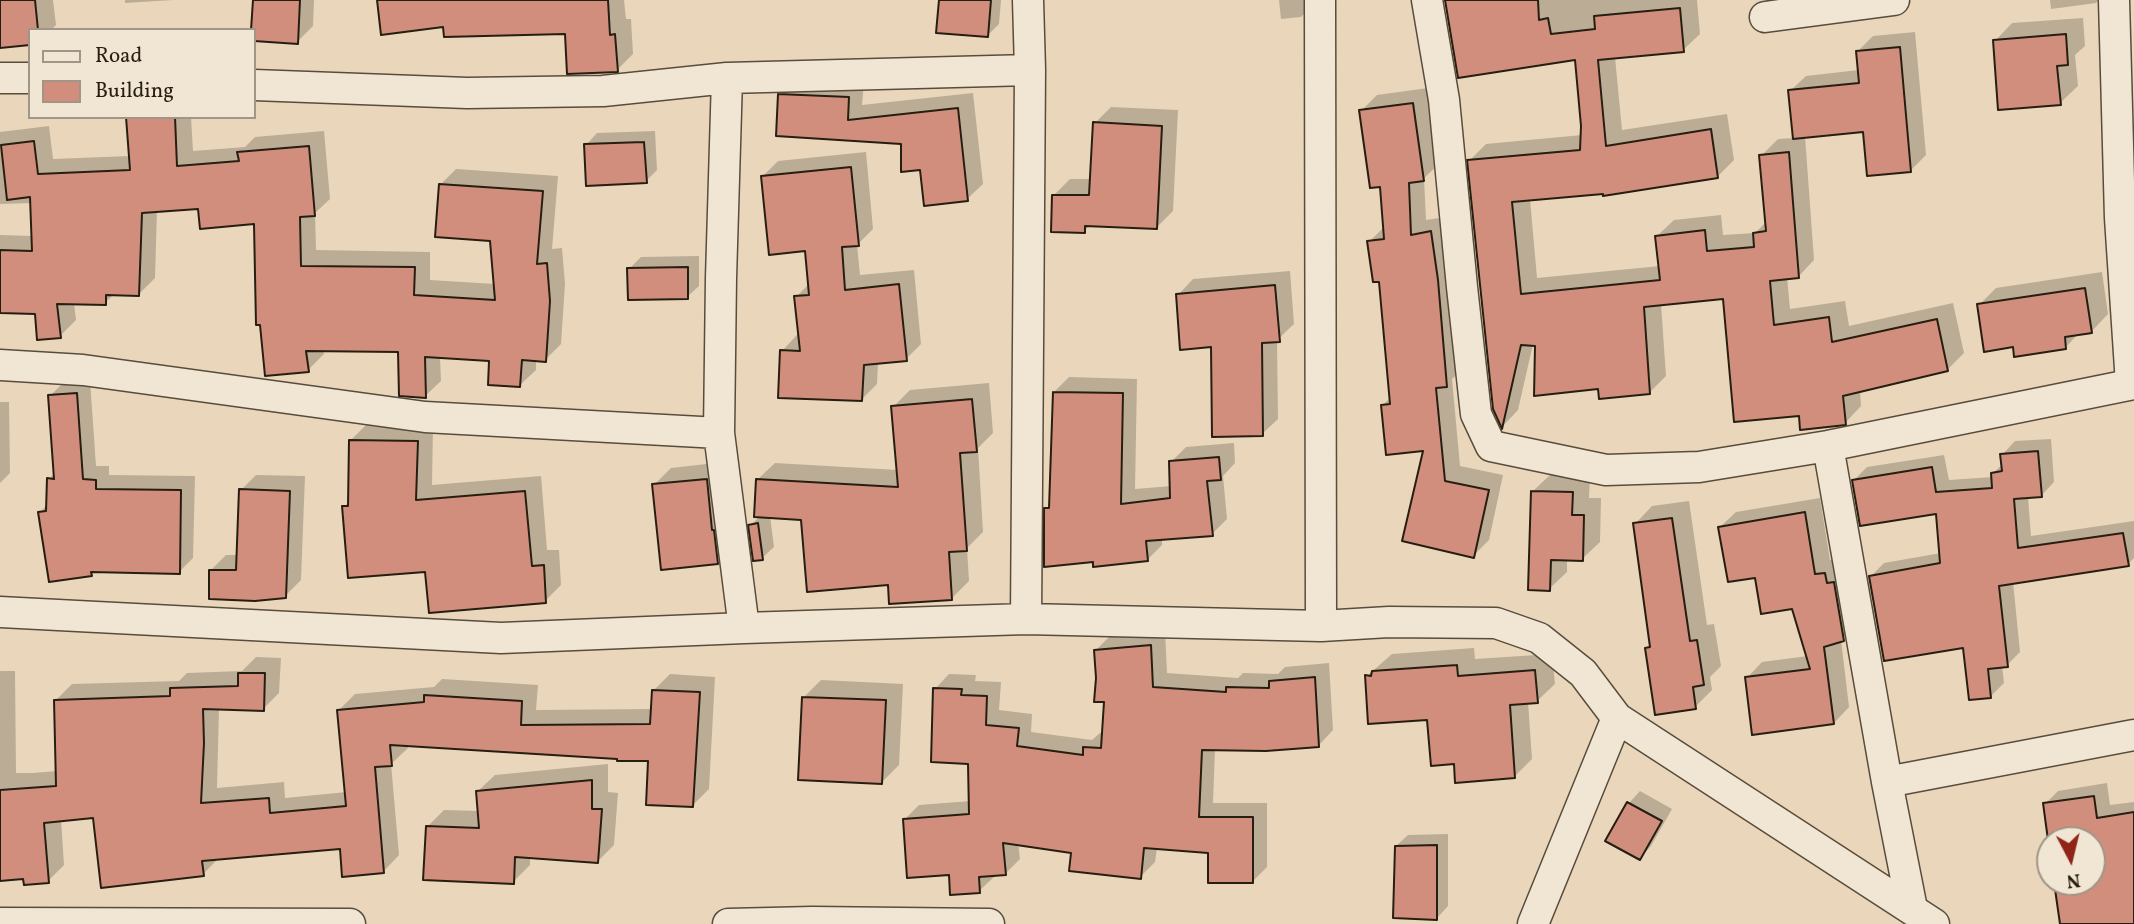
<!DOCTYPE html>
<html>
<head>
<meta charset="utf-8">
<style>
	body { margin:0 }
	#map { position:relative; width:2134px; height:924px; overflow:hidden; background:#ead7bb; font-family:Vollkorn,serif }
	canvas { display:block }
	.legend { position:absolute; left:28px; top:28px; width:228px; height:91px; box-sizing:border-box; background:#f1e5d3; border:2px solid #a09586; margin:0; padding:9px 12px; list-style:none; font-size:21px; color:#271e12 }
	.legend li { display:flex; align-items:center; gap:14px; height:35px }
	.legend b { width:35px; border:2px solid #a09586 }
	.north { position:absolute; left:2036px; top:826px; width:70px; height:70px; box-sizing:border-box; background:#f1e5d3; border:2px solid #a09586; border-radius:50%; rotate:173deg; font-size:19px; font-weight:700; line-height:28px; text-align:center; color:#271e12 }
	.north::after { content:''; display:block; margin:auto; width:24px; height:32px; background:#8f2418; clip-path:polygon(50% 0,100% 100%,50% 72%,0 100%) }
</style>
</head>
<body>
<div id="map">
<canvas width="2134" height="924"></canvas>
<ul class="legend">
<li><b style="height:9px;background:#f1e5d3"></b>Road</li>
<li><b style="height:19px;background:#d28e7c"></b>Building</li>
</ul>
<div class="north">N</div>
</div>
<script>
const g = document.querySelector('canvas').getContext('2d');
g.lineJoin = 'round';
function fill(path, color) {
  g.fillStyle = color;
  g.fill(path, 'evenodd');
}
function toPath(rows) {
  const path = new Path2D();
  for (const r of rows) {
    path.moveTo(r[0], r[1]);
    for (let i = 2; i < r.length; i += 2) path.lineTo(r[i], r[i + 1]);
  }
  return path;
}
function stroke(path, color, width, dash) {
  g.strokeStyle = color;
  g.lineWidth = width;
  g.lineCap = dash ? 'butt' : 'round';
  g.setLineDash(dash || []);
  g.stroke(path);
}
const shadow = toPath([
	[0,0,53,0,56,25,51,30,30,30,0,46],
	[125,0,173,0,125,3],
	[254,0,314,0,313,26,297,42,254,39],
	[379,0,624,0,626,19,631,19,633,54,617,70,566,33,445,26],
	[940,0,1001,0,999,24,988,35],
	[1279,0,1318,0,1301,17,1281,19],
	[1447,0,1697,0,1700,34,1683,50,1615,57,1622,130,1727,114,1734,160,1717,177,1604,192,1530,199,1537,278,1660,266,1657,236,1674,220,1721,215,1723,235,1755,233,1767,221,1761,156,1778,139,1795,138,1790,91,1806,76,1859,70,1858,51,1873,36,1915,32,1926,155,1910,171,1865,130,1805,136,1814,260,1798,277,1787,277,1790,309,1845,301,1849,326,1953,303,1964,353,1947,370,1860,390,1861,406,1845,423,1801,414,1724,297,1661,304,1666,376,1650,392,1599,387,1537,345,1533,344,1518,410,1503,426,1495,409,1469,161,1486,144,1582,135,1577,58],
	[2050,0,2099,0,2096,3,2051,9],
	[2083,18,2085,46,2075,55,2078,86,2060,103,1995,41,2012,23],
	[795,79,864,82,862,105,973,93,983,184,967,199,922,168,902,143,780,95],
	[1428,88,1439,164,1424,178,1426,220,1446,217,1462,369,1452,379,1460,466,1503,475,1489,540,1473,556,1425,449,1383,405,1391,397,1381,280,1369,242,1385,226,1381,185,1361,111,1377,95],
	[1111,107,1178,110,1173,211,1157,227,1091,224,1084,231,1053,196,1070,179,1092,179,1095,123],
	[128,117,191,117,193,151,245,147,255,137,324,131,330,199,315,213,316,250,430,252,430,280,495,284,492,239,440,185,456,169,558,176,552,249,562,248,565,284,561,344,545,360,536,359,536,370,520,385,491,359,440,357,441,381,425,396,400,350,323,349,324,354,308,370,255,222,200,207,157,210,155,278,139,294,115,293,105,303,74,303,76,320,60,336,36,312,0,311,0,235,33,236,32,203,0,204,0,132,49,126,53,159,130,156],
	[655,131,657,170,646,181,586,145,597,133],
	[866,152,873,229,857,245,860,275,914,270,921,344,906,359,878,362,877,384,861,400,782,351,797,335,800,335,796,297,809,284,807,249,763,176,778,161],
	[699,256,699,286,687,297,629,269,641,257],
	[1290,271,1294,324,1277,340,1278,419,1262,434,1213,345,1178,295,1193,279],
	[2102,272,2108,314,2091,332,2079,333,2065,348,2014,345,1979,305,1996,288],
	[1069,377,1137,379,1135,489,1172,486,1171,462,1186,447,1234,443,1235,463,1223,476,1227,519,1212,534,1162,538,1162,545,1147,560,1094,560,1046,509,1051,504,1054,392],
	[90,380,96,466,109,466,109,475,195,476,193,558,179,572,95,570,91,574,40,512,48,504,49,479,55,473,50,396,64,382],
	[989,383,993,433,978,448,983,532,967,548,969,581,952,598,889,583,803,518,770,516,774,547,762,558,750,526,760,516,757,480,775,463,898,470,893,407,910,390],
	[0,402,9,402,10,473,0,483],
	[366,425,433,426,432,485,541,476,547,550,559,550,561,585,545,601,427,570,344,507,350,501,350,441],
	[2051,439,2054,482,2041,496,2028,497,2031,536,2134,521,2134,558,2128,564,2013,582,2020,652,2007,665,2002,666,2004,683,1991,696,1965,646,1870,577,1884,563,1941,553,1938,512,1854,480,1867,467,1944,455,1949,480,1993,477,1992,474,2003,464,2002,455,2015,441],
	[724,462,735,545,717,563,654,485,671,468],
	[256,475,305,476,301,580,285,596,211,570,226,555,238,555,241,490],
	[1550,475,1590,475,1589,498,1601,498,1600,542,1582,559,1567,559,1567,572,1549,589,1532,492],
	[1820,498,1830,560,1840,558,1859,624,1841,640,1849,707,1834,723,1747,678,1762,662,1808,656,1794,607,1757,576,1720,527,1736,512],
	[1689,501,1707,625,1714,624,1721,666,1710,677,1712,690,1695,707,1646,649,1652,644,1635,524,1652,506],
	[1165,631,1167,673,1238,678,1243,673,1278,674,1285,667,1329,663,1333,730,1319,745,1215,749,1213,803,1267,803,1267,867,1253,881,1210,851,1157,848,1155,862,1140,877,1073,851,1018,843,1020,859,1005,874,994,874,994,877,979,891,951,873,904,820,919,805,971,801,970,762,935,689,949,674,976,675,975,681,1001,682,999,710,1032,714,1031,732,1092,740,1100,733,1104,733,1106,701,1098,678,1096,650,1110,636],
	[1474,648,1475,659,1552,654,1555,684,1537,701,1528,702,1532,759,1514,777,1455,762,1428,718,1367,676,1392,654],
	[256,657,281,658,279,693,263,709,219,708,217,788,284,782,285,798,347,792,339,710,355,694,434,687,442,679,538,685,536,710,653,709,654,690,670,674,715,677,709,789,693,805,650,759,407,744,408,748,391,764,399,855,383,872,342,847,220,857,203,874,94,816,61,819,64,865,48,881,25,877,0,879,0,671,15,671,16,773,32,773,58,771,56,700,72,684,179,681,187,673,242,671],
	[821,680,903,684,899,765,882,782,804,697],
	[608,764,608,792,618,793,614,845,597,862,530,856,530,865,513,882,427,827,444,810,479,811,478,791,495,775],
	[2107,783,2110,805,2134,802,2134,924,2063,924,2056,882,2092,882,2092,840,2050,841,2045,804,2058,791],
	[1640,791,1672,809,1651,846,1640,858,1608,840,1629,803],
	[1448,834,1448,906,1437,918,1396,846,1408,835]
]);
const building = toPath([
	[0,0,35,0,38,30,30,30,30,45,0,48,0,0],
	[253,0,300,0,298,44,254,41,254,30,251,30,253,0],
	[377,0,608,0,610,35,615,34,618,72,567,74,565,34,444,37,443,27,381,35,377,0],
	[939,0,991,0,988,37,936,33,939,0],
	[1445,0,1538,0,1539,20,1548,18,1551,34,1595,29,1594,16,1680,8,1684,52,1598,60,1606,146,1711,129,1718,178,1603,196,1603,194,1512,202,1521,294,1660,280,1655,236,1705,230,1707,251,1754,247,1753,233,1766,231,1759,155,1789,152,1799,278,1770,281,1774,325,1829,317,1832,342,1937,319,1948,371,1843,396,1846,425,1800,430,1799,416,1734,422,1723,299,1644,307,1650,394,1599,399,1598,389,1534,396,1535,346,1521,345,1502,429,1493,409,1467,160,1580,150,1581,126,1575,60,1458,78,1445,0],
	[2066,34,2068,65,2057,66,2061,105,1998,110,1993,40,2066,34],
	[1900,47,1911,172,1867,176,1863,132,1793,139,1788,90,1859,83,1856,51,1900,47],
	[778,94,849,97,848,120,958,108,968,201,924,206,920,170,901,172,901,144,776,136,778,94],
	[1413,103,1424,181,1409,183,1411,235,1431,231,1438,280,1447,387,1436,388,1445,481,1489,490,1474,558,1402,541,1423,451,1386,455,1381,405,1390,404,1379,282,1373,282,1367,241,1384,239,1380,187,1370,188,1359,110,1413,103],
	[126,117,175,117,177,166,239,161,237,152,309,146,315,216,300,217,301,266,415,267,414,295,495,300,490,241,435,237,439,184,543,191,537,264,547,263,550,301,546,362,522,360,520,387,488,385,489,361,425,357,426,398,399,396,398,352,306,351,309,372,265,376,260,325,256,325,254,224,200,229,198,209,142,213,139,296,106,295,106,305,57,304,61,338,37,340,35,314,0,313,0,250,32,251,30,197,7,200,1,145,34,141,38,174,130,170,126,117],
	[1093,122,1162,126,1157,229,1085,226,1085,233,1051,232,1052,195,1089,195,1093,122],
	[644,142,647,183,586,186,584,144,644,142],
	[851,167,859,246,842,247,845,290,899,284,907,361,864,365,862,401,778,398,780,350,800,351,794,296,809,295,805,251,769,255,761,176,851,167],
	[688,267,688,299,628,300,627,268,688,267],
	[1275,285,1280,342,1262,343,1263,436,1212,437,1211,347,1180,350,1176,294,1275,285],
	[2085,288,2092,333,2065,337,2066,349,2014,357,2013,347,1984,352,1977,304,2085,288],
	[1053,392,1123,393,1121,504,1170,498,1169,461,1219,457,1221,480,1207,481,1213,536,1146,541,1148,561,1093,567,1093,562,1044,567,1044,508,1049,508,1053,392],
	[77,393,83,479,96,480,96,489,181,490,180,574,91,572,92,576,49,582,38,512,46,511,47,478,54,479,48,395,77,393],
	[972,399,977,452,960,453,967,551,949,552,952,600,889,604,888,585,807,592,801,520,754,517,756,479,898,487,891,406,972,399],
	[349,440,418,441,416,500,525,491,532,566,544,565,546,603,429,613,425,572,348,578,342,506,348,506,349,440],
	[2038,451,2042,497,2014,499,2018,548,2123,533,2129,566,1999,586,2008,667,1988,669,1991,698,1969,700,1963,648,1884,661,1869,576,1940,563,1936,514,1860,526,1852,480,1932,467,1936,492,1992,488,1991,473,2002,471,2000,454,2038,451],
	[707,479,712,530,714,530,718,564,661,570,652,484,707,479],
	[239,489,290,491,286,598,255,601,209,599,209,570,236,570,239,489],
	[1531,491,1573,492,1572,515,1584,515,1583,561,1551,560,1550,591,1528,590,1531,491],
	[1805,512,1815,574,1825,573,1827,583,1834,582,1844,641,1824,647,1834,724,1752,735,1745,677,1810,669,1792,609,1761,614,1755,578,1728,582,1718,527,1805,512],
	[1672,518,1690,641,1697,640,1704,685,1693,687,1696,709,1655,715,1645,648,1650,647,1633,523,1672,518],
	[758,523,763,560,753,561,748,525,758,523],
	[1151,645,1153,687,1226,692,1226,687,1269,688,1269,681,1315,677,1319,747,1266,751,1202,750,1199,817,1253,817,1253,883,1208,883,1208,853,1144,848,1141,879,1069,871,1071,853,1003,843,1006,875,979,877,980,893,950,895,949,875,907,878,903,819,969,814,968,764,931,762,933,688,962,689,961,695,987,696,986,725,1019,728,1017,746,1083,755,1083,747,1101,748,1104,702,1094,702,1096,678,1094,650,1151,645],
	[1457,665,1458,676,1535,670,1538,703,1510,705,1515,778,1455,783,1454,764,1431,766,1427,720,1368,724,1365,675,1371,676,1372,671,1457,665],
	[238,673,265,673,264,711,203,709,204,743,201,803,269,798,270,813,346,806,337,710,424,702,424,695,522,701,521,725,650,724,652,690,700,692,693,807,646,805,648,761,617,761,617,759,390,745,392,766,375,767,384,873,342,877,340,849,202,861,204,876,101,888,93,818,44,823,49,883,24,885,23,879,0,881,0,790,56,786,54,700,170,696,170,688,238,686,238,673],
	[802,697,886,700,882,784,798,780,802,697],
	[592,780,592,809,602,809,598,863,515,857,514,884,423,880,426,826,479,828,476,791,592,780],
	[2094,796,2097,818,2134,812,2134,924,2060,924,2054,882,2092,882,2092,840,2048,840,2043,803,2094,796],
	[1627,802,1662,821,1640,860,1605,841,1627,802],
	[1437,845,1437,920,1393,918,1395,846,1437,845]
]);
const minor = toPath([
	[1320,0,1321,626],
	[1427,0,1444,100,1462,287,1476,414,1491,446,1606,470,1699,467,1828,446,2134,384],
	[2114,0,2120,218,2131,384],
	[1765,17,1894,0],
	[0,78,30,78],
	[727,78,721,278,719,433,744,628],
	[254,85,467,93,603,91,727,78,1030,70],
	[0,365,83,370,425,417,719,433],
	[1828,446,1887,782,1912,909],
	[0,612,501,638,744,628,1026,619,1321,626,1389,622,1496,623,1539,638,1583,673,1617,718],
	[1026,619,1030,70,1028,0],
	[1887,782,2134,735],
	[0,923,350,924],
	[728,924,812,922,989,924],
	[1533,924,1617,718,1934,924]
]);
fill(shadow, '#0003');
fill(building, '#d28e7c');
stroke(building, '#271e12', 2);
stroke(minor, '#584c3c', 33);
stroke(minor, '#f1e5d3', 30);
</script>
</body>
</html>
